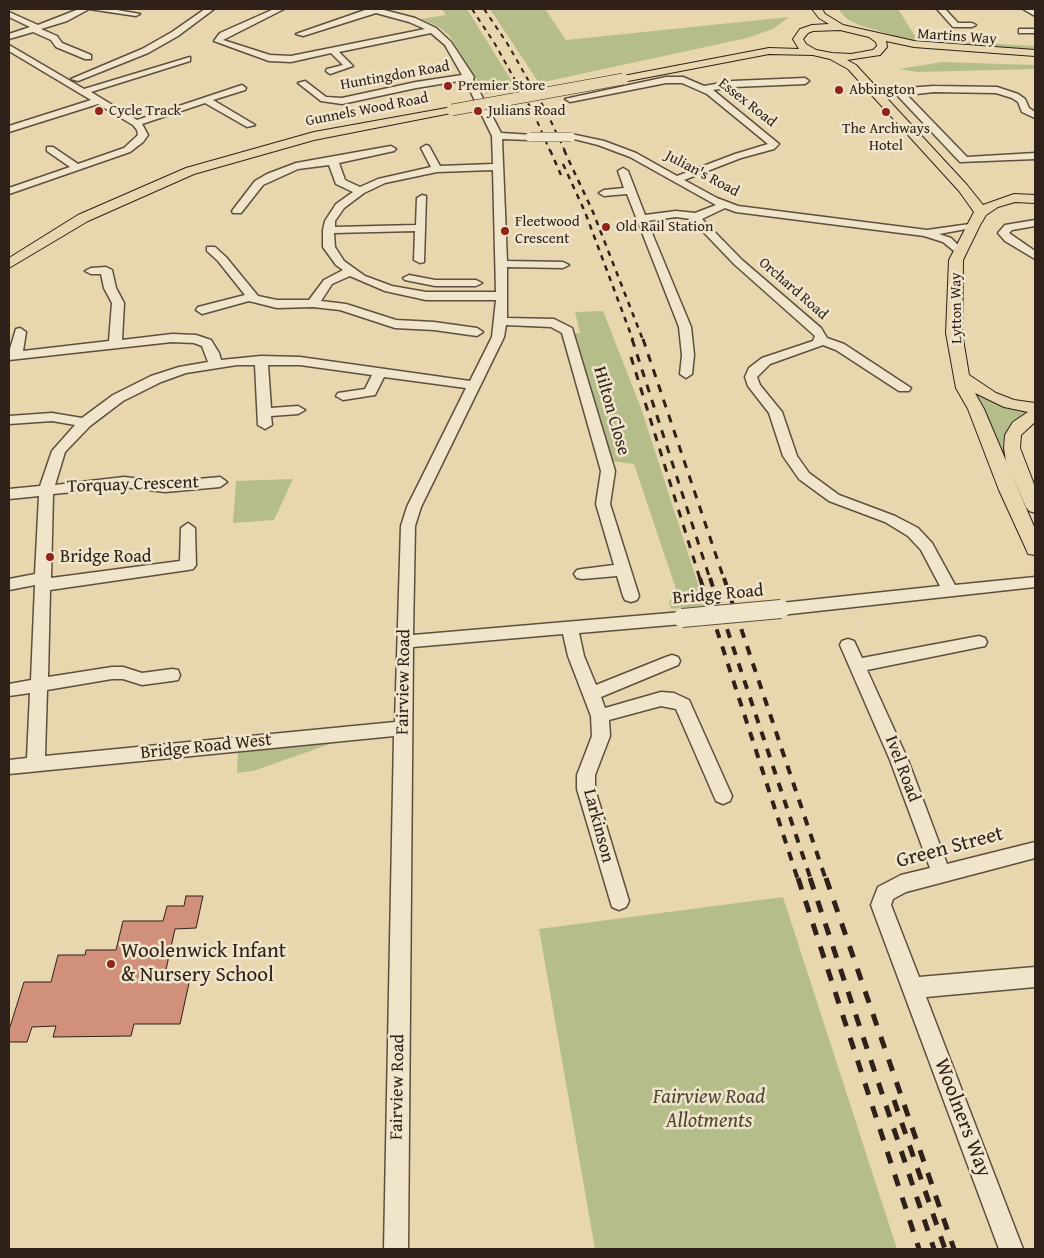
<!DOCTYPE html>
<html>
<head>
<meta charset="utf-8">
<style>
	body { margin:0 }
	#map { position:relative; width:1044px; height:1258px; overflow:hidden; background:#e8d6af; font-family:"Gentium Book Plus",serif }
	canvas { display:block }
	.frame { position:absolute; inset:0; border:10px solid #2f2119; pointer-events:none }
</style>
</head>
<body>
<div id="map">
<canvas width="1044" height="1258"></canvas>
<div class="frame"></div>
</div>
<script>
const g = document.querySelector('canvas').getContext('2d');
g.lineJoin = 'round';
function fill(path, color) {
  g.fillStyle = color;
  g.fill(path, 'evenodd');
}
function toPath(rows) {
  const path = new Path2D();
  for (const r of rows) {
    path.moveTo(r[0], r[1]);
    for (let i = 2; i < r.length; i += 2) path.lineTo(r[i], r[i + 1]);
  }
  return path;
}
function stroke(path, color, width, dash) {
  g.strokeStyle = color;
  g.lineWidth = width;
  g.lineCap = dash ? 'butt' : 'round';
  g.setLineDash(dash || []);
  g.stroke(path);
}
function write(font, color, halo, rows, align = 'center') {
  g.font = font + ' "Gentium Book Plus",serif';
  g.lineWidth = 5;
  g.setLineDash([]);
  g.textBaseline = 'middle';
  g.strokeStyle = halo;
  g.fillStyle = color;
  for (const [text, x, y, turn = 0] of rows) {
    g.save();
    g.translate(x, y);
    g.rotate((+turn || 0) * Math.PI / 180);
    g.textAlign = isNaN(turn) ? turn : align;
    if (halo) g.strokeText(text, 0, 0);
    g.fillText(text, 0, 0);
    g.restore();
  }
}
const green = toPath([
	[442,9,467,9,516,88,486,94,449,35,437,26,421,19,446,15],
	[490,9,545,9,566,40,789,17,773,29,747,38,539,83],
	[838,9,898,9,917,39,1035,46,1035,51,925,43,905,39,859,25,847,19],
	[942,62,1035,65,1035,69,918,72,899,69],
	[603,311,641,408,705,606,671,609,669,602,677,592,634,464,611,461,575,333,580,333,575,312],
	[974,392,997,404,1029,412,1015,420,1004,436,1003,446,1009,463,1005,463],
	[293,479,274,520,233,523,236,481],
	[336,742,253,771,237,773,238,751],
	[783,897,897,1249,595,1249,539,929]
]);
const building = toPath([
	[186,896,203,896,196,928,175,929,165,974,191,974,180,1024,134,1024,131,1036,53,1037,56,1026,32,1027,27,1042,9,1042,9,1030,24,982,51,982,58,955,85,955,86,950,116,950,123,921,163,921,167,906,184,906,186,896]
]);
const minor = toPath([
	[79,9,89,9,67,21,41,29,57,36,62,43,91,55,91,59,85,59,56,47,51,40,33,32,9,39,9,34,30,27,9,17,9,12,38,25,79,9],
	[89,9,111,9,140,14,136,16,89,9],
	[205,9,214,9,178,36,148,53,78,81,71,79,142,49,172,32,205,9],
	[274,9,284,9,223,40,270,55,291,56,425,29,409,22,376,13,303,36,296,34,368,9,380,9,415,18,436,28,451,42,474,77,473,79,501,133,533,135,535,137,530,140,502,139,507,261,563,262,569,265,563,268,507,267,507,318,554,319,572,328,615,471,610,504,639,596,637,600,631,602,625,600,623,596,617,576,582,579,577,578,574,574,577,570,582,569,614,565,596,504,601,471,562,333,551,327,506,325,504,337,421,507,415,526,413,635,682,612,688,614,690,618,688,622,682,624,579,633,584,656,596,685,666,657,672,655,678,657,680,661,678,665,601,697,605,708,661,692,674,693,689,700,732,796,730,801,723,804,716,801,676,709,661,706,609,720,610,736,595,775,595,789,629,901,626,907,619,910,612,907,577,789,577,775,592,736,591,716,568,656,563,634,413,647,408,1249,384,1249,394,736,9,774,9,760,27,758,30,693,9,696,9,684,31,680,35,585,9,590,9,579,35,574,39,496,9,499,9,489,40,486,52,451,75,425,52,421,9,424,9,416,52,413,82,418,113,395,151,376,179,367,208,362,202,346,194,343,172,342,9,360,9,352,16,329,20,328,26,332,23,351,109,341,112,303,104,288,101,274,91,274,85,271,91,268,106,267,112,270,116,288,124,303,122,340,172,334,196,335,211,340,219,353,221,360,261,356,300,357,470,381,492,337,496,300,426,300,385,291,350,276,332,284,321,301,346,304,396,320,434,322,477,328,483,332,477,336,434,330,395,328,340,310,313,307,277,308,249,301,202,314,196,310,198,307,245,295,218,261,207,251,207,247,215,247,226,257,258,296,277,300,309,300,324,280,343,270,336,265,323,247,323,230,325,221,336,204,353,192,336,184,329,165,298,169,263,185,241,213,233,213,232,211,255,181,267,174,296,163,391,146,396,149,394,151,339,163,345,180,360,187,378,179,431,167,421,148,426,145,429,146,440,166,493,164,492,136,465,80,416,88,342,104,321,101,298,83,305,81,326,97,342,98,416,82,462,75,445,45,431,33,339,52,353,66,330,74,326,71,327,69,343,65,331,53,291,62,269,61,214,41,220,33,274,9],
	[493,170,496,292,426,292,392,286,365,276,344,261,335,247,334,233,415,231,414,260,420,263,424,262,426,196,422,195,417,198,416,225,335,227,335,221,344,208,364,193,385,183,437,172,493,170],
	[237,365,255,365,258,425,265,429,272,425,271,416,298,414,305,410,298,406,271,408,268,365,300,365,372,375,365,389,338,393,336,396,343,400,375,395,384,377,466,388,407,507,401,526,395,722,45,756,47,690,112,679,123,679,142,685,172,681,178,680,180,675,178,670,172,669,142,673,123,667,112,667,48,677,50,590,188,570,193,569,196,565,195,528,188,523,181,528,180,561,51,578,53,494,124,487,165,492,220,487,227,482,220,477,165,482,124,477,55,485,65,452,90,426,123,401,161,382,186,373,237,365],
	[937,9,945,9,958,23,972,23,976,25,972,27,953,27,937,9],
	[1023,9,1032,9,1035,11,1035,16,1023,9],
	[1022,29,1035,29,1035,33,1019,33,1019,29,1022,29],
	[9,45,84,89,190,57,190,61,91,92,137,120,242,85,246,88,245,90,213,100,255,125,247,127,205,103,142,124,148,135,143,142,130,152,9,194,9,188,70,167,47,151,47,147,53,147,78,164,124,148,138,135,137,130,133,125,98,104,9,132,9,126,91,100,9,51,9,45],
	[666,77,683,77,704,86,733,81,805,78,809,81,805,84,733,87,713,90,779,144,774,149,741,158,684,180,717,198,738,206,927,230,977,223,977,227,939,234,951,238,965,252,959,255,943,242,924,236,736,212,725,208,702,219,742,260,821,328,827,338,844,344,911,388,909,391,899,391,836,350,823,345,770,364,757,377,760,385,782,412,797,456,809,473,839,495,895,516,918,528,932,543,955,585,1035,577,1035,587,781,615,775,613,773,609,775,605,781,603,940,586,921,550,908,536,885,522,829,501,799,479,783,456,769,413,748,386,745,377,749,368,762,358,813,341,815,336,734,264,691,219,676,217,647,221,691,327,694,355,692,374,686,378,680,374,682,355,679,327,627,194,604,196,599,193,604,190,624,188,618,171,623,168,628,171,645,215,676,211,695,213,716,205,630,157,598,145,566,137,571,134,604,141,636,153,677,176,735,154,768,144,707,94,682,83,666,83,570,102,565,99,666,77],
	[934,86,997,87,1018,94,1025,99,1029,108,1035,112,1035,118,1022,112,1018,102,1012,98,996,93,934,92,907,95,967,157,1035,153,1035,159,960,162,896,94,906,88,934,86],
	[1035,220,1035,226,1012,230,1009,233,1035,251,1035,259,1005,241,998,233,1005,225,1035,220],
	[409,275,435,280,476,280,482,283,476,286,435,286,405,280,403,278,409,275],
	[979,636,985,638,987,642,985,646,867,670,908,760,947,864,1035,842,1035,858,906,892,893,899,891,905,919,977,1035,967,1035,987,926,997,1023,1249,999,1249,871,905,878,887,901,875,930,868,890,760,840,645,842,641,848,639,854,641,862,658,979,636]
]);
const major = toPath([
	[812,9,822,9,825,14,843,25,914,41,1035,50,1035,56,914,47,886,41,887,47,880,55,847,60,856,65,967,185,983,205,1014,194,1035,195,1035,203,1015,202,998,207,986,215,980,225,963,260,962,333,969,375,996,393,1014,400,1035,403,1035,422,1021,435,1020,448,1035,487,1035,513,1029,511,1026,507,1006,461,1004,448,1005,435,1013,422,1028,412,1004,407,975,393,984,409,1035,529,1035,555,1028,554,1026,549,999,490,968,409,956,388,946,333,949,260,974,212,959,191,848,69,830,59,813,55,769,54,623,82,618,79,623,76,769,48,799,49,793,39,800,29,812,25,829,24,819,18,812,9],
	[840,30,869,37,876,42,877,46,873,50,851,54,832,53,816,50,806,44,803,39,808,33,813,31,840,30],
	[452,107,456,108,456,112,314,140,194,174,88,221,9,268,9,258,78,215,186,168,314,132,452,107]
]);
const railFar4 = toPath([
	[472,9,495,44,534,114,550,151],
	[484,9,507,43,547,113,565,151]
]);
const railFar3 = toPath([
	[550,150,561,175],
	[564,150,593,212,643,340],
	[563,164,585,212,633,340]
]);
const railFar2 = toPath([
	[632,339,710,579],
	[643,339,724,579],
	[631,357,700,579]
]);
const railFar1 = toPath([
	[700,578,798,880],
	[710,578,811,880],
	[724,578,826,880]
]);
const rail = toPath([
	[798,878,919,1249],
	[810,878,934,1249],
	[826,878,954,1249],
	[894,1100,945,1249]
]);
const minorBridgeFar1 = toPath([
	[530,137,571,137]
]);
const minorBridge = toPath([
	[682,618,781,609]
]);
const majorBridge = toPath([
	[452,110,623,79]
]);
const markers = [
	[448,86,5,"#8f2418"],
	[839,90,5,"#8f2418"],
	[99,111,5,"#8f2418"],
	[478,111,5,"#8f2418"],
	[886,112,5,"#8f2418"],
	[606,227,5,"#8f2418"],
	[505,231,5,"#8f2418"],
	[50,557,5,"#8f2418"],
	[111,964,5,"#8f2418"]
];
const farStreetnames = [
	["Martins Way",957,37,4],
	["Huntingdon Road",395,76,-10],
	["Essex Road",747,103,38],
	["Gunnels Wood Road",367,110,-11],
	["Julian's Road",702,174,28],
	["Orchard Road",793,289,41],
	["Lytton Way",957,308,-91]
];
const farPoinames = [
	["Premier Store",458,86],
	["Abbington",849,90],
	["Cycle Track",109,111],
	["Julians Road",488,111],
	["The Archways",886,129,"center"],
	["Hotel",886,146,"center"],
	["Fleetwood",515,222],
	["Crescent",515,239],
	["Old Rail Station",616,227]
];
const streetNames = [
	["Hilton Close",611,411,74],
	["Torquay Crescent",133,485,-2],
	["Bridge Road",718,595,-5],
	["Fairview Road",404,682,-89],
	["Bridge Road West",206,747,-6],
	["Ivel Road",902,769,69],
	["Larkinson",598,826,75],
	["Fairview Road",398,1087,-89]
];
const poiNames = [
	["Bridge Road",60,557]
];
const nearStreetnames = [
	["Green Street",950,848,-15],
	["Woolners Way",962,1118,69]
];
const nearPoinames = [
	["Woolenwick Infant",121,952],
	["& Nursery School",121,976]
];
const nearParknames = [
	["Fairview Road",709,1098],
	["Allotments",709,1122]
];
fill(green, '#b5be8b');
fill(building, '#d09079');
stroke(building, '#2f2119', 1);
stroke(minor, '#5d4e3e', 3);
stroke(major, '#2f2119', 2);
fill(minor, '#f0e4cb');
fill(major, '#e8d6af');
stroke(railFar4, '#2f2119', 2, [5, 5]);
stroke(railFar3, '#2f2119', 2.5, [5.5, 5.5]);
stroke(railFar2, '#2f2119', 3, [8, 8]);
stroke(railFar1, '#2f2119', 4, [9, 9]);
stroke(rail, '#2f2119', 5, [12, 12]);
stroke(minorBridgeFar1, '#5d4e3e', 10, []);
stroke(minorBridge, '#5d4e3e', 20, []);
stroke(majorBridge, '#2f2119', 12, []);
stroke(minorBridgeFar1, '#f0e4cb', 9);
stroke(minorBridge, '#f0e4cb', 18);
stroke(majorBridge, '#e8d6af', 11);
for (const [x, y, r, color] of markers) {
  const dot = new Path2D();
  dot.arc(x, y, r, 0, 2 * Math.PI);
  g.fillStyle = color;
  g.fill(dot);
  stroke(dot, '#f0e4cb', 2);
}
write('15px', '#2f2119', '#f0e4cb', farStreetnames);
write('15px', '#2f2119', '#f0e4cb', farPoinames, 'left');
write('18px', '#2f2119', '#f0e4cb', streetNames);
write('18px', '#2f2119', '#f0e4cb', poiNames, 'left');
write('21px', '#2f2119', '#f0e4cb', nearStreetnames);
write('21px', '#2f2119', '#f0e4cb', nearPoinames, 'left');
write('italic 21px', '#504836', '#f0e4cb', nearParknames);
</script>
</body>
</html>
